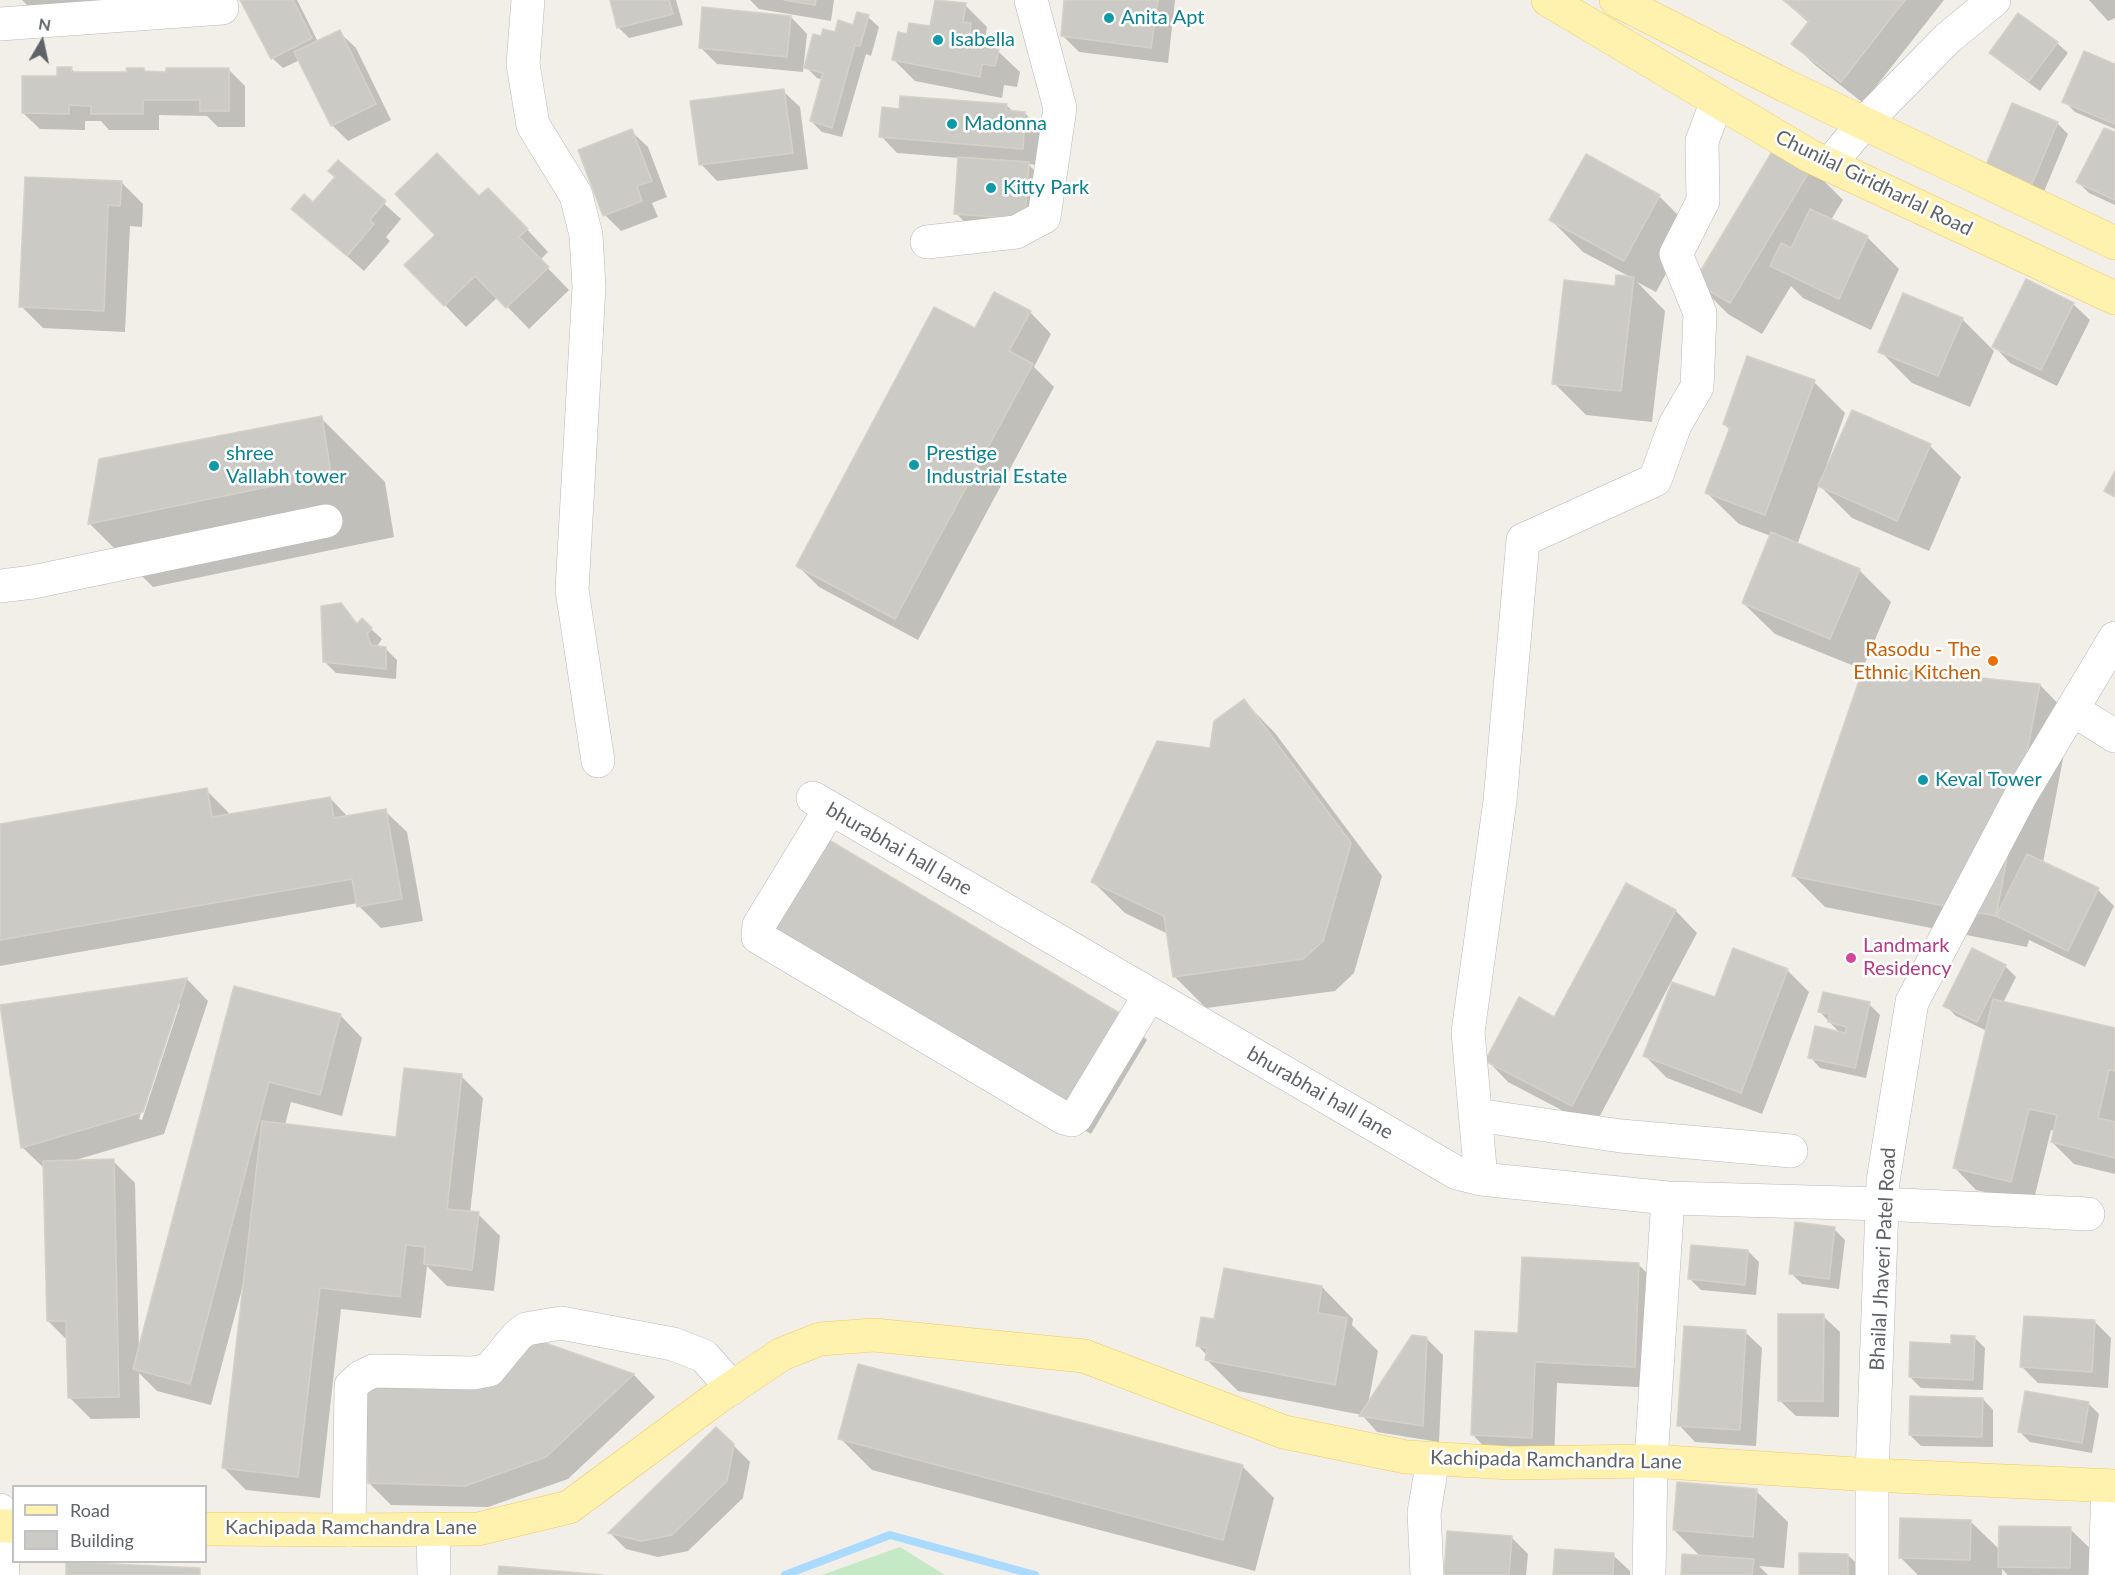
<!DOCTYPE html>
<html>
<head>
<meta charset="utf-8">
<style>
	body { margin:0 }
	#map { position:relative; width:2115px; height:1575px; overflow:hidden; background:#f1efe8; font-family:Lato,sans-serif }
	canvas { display:block }
	.legend { position:absolute; left:12px; top:1485px; width:195px; height:78px; box-sizing:border-box; background:#fff; border:2px solid #bfc1c3; margin:0; padding:8px 10px; list-style:none; font-size:18px; color:#5f6368 }
	.legend li { display:flex; align-items:center; gap:12px; height:30px }
	.legend b { width:30px; border:2px solid #bfc1c3 }
	.north { position:absolute; left:12px; top:12px; width:60px; height:60px; -webkit-text-stroke:4px #fff; paint-order:stroke; rotate:9deg; font-size:16px; font-weight:700; line-height:24px; text-align:center; color:#5f6368 }
	.north::after { content:''; display:block; margin:auto; width:21px; height:27px; background:#5f6368; clip-path:polygon(50% 0,100% 100%,50% 72%,0 100%) }
</style>
</head>
<body>
<div id="map">
<canvas width="2115" height="1575"></canvas>
<ul class="legend">
<li><b style="height:8px;background:#fff2af"></b>Road</li>
<li><b style="height:16px;background:#cccac5"></b>Building</li>
</ul>
<div class="north">N</div>
</div>
<script>
const g = document.querySelector('canvas').getContext('2d');
g.lineJoin = 'round';
function fill(path, color) {
  g.fillStyle = color;
  g.fill(path, 'evenodd');
}
function toPath(rows) {
  const path = new Path2D();
  for (const r of rows) {
    path.moveTo(r[0], r[1]);
    for (let i = 2; i < r.length; i += 2) path.lineTo(r[i], r[i + 1]);
  }
  return path;
}
function stroke(path, color, width, dash) {
  g.strokeStyle = color;
  g.lineWidth = width;
  g.lineCap = dash ? 'butt' : 'round';
  g.setLineDash(dash || []);
  g.stroke(path);
}
function write(font, color, halo, rows, align = 'center') {
  g.font = font + ' Lato,sans-serif';
  g.lineWidth = 5;
  g.setLineDash([]);
  g.textBaseline = 'middle';
  g.strokeStyle = halo;
  g.fillStyle = color;
  for (const [text, x, y, turn = 0] of rows) {
    g.save();
    g.translate(x, y);
    g.rotate((+turn || 0) * Math.PI / 180);
    g.textAlign = isNaN(turn) ? turn : align;
    if (halo) g.strokeText(text, 0, 0);
    g.fillText(text, 0, 0);
    g.restore();
  }
}
const green = toPath([
	[900,1547,945,1575,822,1575]
]);
const shadow = toPath([
	[22,0,219,0,37,15],
	[242,0,297,0,318,42,339,32,356,48,391,120,348,141,332,125,300,60,283,68,272,58],
	[611,0,676,0,683,25,629,38,618,27],
	[750,0,834,0,831,21,759,9],
	[936,0,965,5,987,27,985,39,1020,72,1017,87,1004,85,1002,98,915,81,893,59,908,35,931,28],
	[1066,0,1175,0,1168,63,1079,52,1063,36],
	[1783,0,1944,0,1863,103,1815,65,1793,44,1809,23],
	[2089,0,2115,0,2115,18,2108,21],
	[791,17,807,34,803,72,717,64,700,47],
	[868,17,879,27,871,56,866,54,842,137,822,132,811,121,823,80,817,78,806,67,822,38,854,26],
	[2057,43,2068,53,2040,91,2002,63,1991,53],
	[2115,66,2115,129,2075,112,2064,101],
	[71,69,76,73,128,74,143,69,147,73,229,70,245,86,245,127,218,127,207,116,159,115,159,130,109,130,101,121,85,121,85,130,40,129,23,113,59,77],
	[783,91,800,107,808,169,717,181,701,164],
	[1006,105,1014,112,1025,113,1041,130,1039,165,1028,164,1044,180,1041,234,972,230,956,213,959,158,897,153,881,136],
	[2057,123,2068,134,2043,194,1998,176],
	[631,131,648,147,667,197,652,203,658,217,621,231,605,215],
	[2115,134,2115,205,2089,193,2078,182],
	[1586,156,1659,196,1691,228,1656,292,1637,282,1665,311,1652,422,1586,415,1554,383,1616,287,1632,278,1583,252,1551,220],
	[338,162,401,219,386,237,390,241,364,271,293,209,313,205,337,178],
	[1811,168,1843,200,1831,220,1867,237,1899,269,1871,330,1803,298,1791,286,1762,334,1728,314,1696,282],
	[121,182,143,204,142,227,130,226,125,332,43,328,21,306],
	[510,211,548,252,540,260,569,290,529,329,498,297,466,327,445,305],
	[2073,304,2090,320,2057,386,2010,363,1994,346],
	[1030,312,1051,334,1034,367,1054,387,918,640,819,587,797,565,975,330],
	[1962,319,1994,351,1970,407,1912,383,1880,351],
	[1814,382,1845,413,1826,467,1930,446,1961,477,1929,551,1852,518,1819,485,1797,545,1859,570,1891,602,1863,668,2040,685,2071,717,2043,863,2098,890,2114,906,2085,967,2029,940,2027,947,1825,907,1794,876,1864,670,1775,634,1743,603,1771,536,1739,524,1707,493,1730,430,1724,424],
	[321,418,385,482,394,537,153,587,89,523],
	[341,604,358,625,371,629,382,639,377,646,386,649,397,660,396,679,336,673,325,662],
	[1244,701,1275,733,1382,876,1354,973,1335,991,1206,1008,1174,976,1168,934,1125,913,1093,882,1212,750],
	[206,790,228,812,229,816,330,798,348,817,385,811,407,832,423,921,381,928,359,906,358,903,0,966,0,825],
	[1626,885,1676,911,1697,933,1594,1127,1508,1082,1487,1060,1555,1019],
	[785,952,1125,1018,1147,1040,1091,1134],
	[2005,966,2016,977,2003,1003,2115,1029,2115,1174,2074,1164,2052,1142,2055,1131,2051,1130,2033,1203,1976,1190,1955,1168,1987,1031,1956,1016,1945,1005],
	[1787,970,1809,992,1762,1114,1667,1078,1645,1056,1715,999],
	[187,979,208,1001,164,1134,72,1161,113,1161,135,1183,139,1351,235,988,341,1016,362,1038,342,1116,291,1102,285,1125,398,1138,461,1076,483,1098,470,1213,478,1214,500,1236,494,1291,447,1286,427,1266,421,1318,341,1309,320,1498,246,1490,224,1468,245,1285,243,1285,211,1405,157,1391,139,1373,140,1418,91,1419,69,1397,68,1341,48,1321,45,1169,22,1147,1,1007],
	[177,1004,180,1004,142,1120,139,1119],
	[1869,1004,1880,1015,1866,1078,1820,1068,1810,1057,1841,1034,1820,1012],
	[1834,1229,1845,1240,1839,1289,1802,1284,1791,1273],
	[1748,1251,1759,1262,1756,1295,1701,1290,1690,1279],
	[1638,1264,1660,1286,1656,1388,1557,1383,1554,1459,1494,1457,1473,1435,1520,1335],
	[1322,1287,1353,1319,1352,1325,1378,1351,1368,1405,1426,1338,1443,1355,1439,1442,1377,1432,1362,1415,1238,1391,1206,1359,1207,1355,1197,1345,1215,1321],
	[1823,1316,1840,1332,1839,1417,1796,1416,1779,1400],
	[2095,1322,2111,1338,2108,1388,2038,1383,2022,1367],
	[1745,1332,1762,1348,1756,1446,1695,1442,1679,1425],
	[1974,1337,1985,1348,1983,1390,1921,1388,1910,1377,1952,1345],
	[529,1339,634,1375,655,1397,568,1479,488,1507,391,1505,369,1483,492,1384],
	[1983,1399,1993,1410,1993,1447,1921,1446,1910,1435],
	[2088,1403,2099,1414,2092,1453,2030,1442,2019,1431],
	[840,1438,1242,1466,1274,1498,1255,1571,872,1470],
	[733,1445,750,1462,743,1498,688,1551,658,1557,626,1549,610,1533],
	[1756,1491,1788,1522,1784,1568,1759,1566,1768,1575,1682,1575,1701,1557,1674,1530],
	[1970,1521,2000,1550,2070,1529,2102,1560,2102,1575,2008,1575,2002,1569,2002,1575,1918,1575,1901,1558],
	[1511,1537,1528,1554,1526,1575,1445,1575],
	[1613,1555,1630,1571,1630,1575,1555,1575],
	[1848,1555,1868,1575,1801,1575]
]);
const stream = toPath([
	[785,1575,890,1535,1035,1575]
]);
const building = toPath([
	[240,0,293,0,312,38,271,59,240,0],
	[610,0,669,0,673,14,617,28,610,0],
	[784,0,816,0,815,5,784,0],
	[935,0,966,3,963,22,971,23,970,32,982,35,980,45,999,49,995,66,982,64,980,77,892,60,898,32,907,34,909,23,930,26,935,0],
	[1064,0,1158,0,1151,48,1061,36,1064,0],
	[1783,0,1905,0,1841,82,1791,44,1809,21,1783,0],
	[702,7,791,16,787,57,699,48,702,7],
	[857,12,869,15,860,46,855,45,832,128,810,121,823,73,804,68,813,34,821,36,823,29,835,32,838,20,853,25,857,12],
	[2018,13,2058,42,2029,81,1989,53,2018,13],
	[340,30,376,104,331,126,294,52,340,30],
	[2084,51,2115,64,2115,124,2062,102,2084,51],
	[57,67,72,67,71,72,127,72,126,68,144,68,144,71,166,72,166,68,229,68,229,111,200,111,200,100,143,100,143,114,91,114,91,106,69,105,69,114,22,113,22,76,57,76,57,67],
	[784,89,793,153,699,165,690,101,784,89],
	[900,96,1007,104,1006,110,1025,112,1023,149,879,137,882,107,899,109,900,96],
	[2012,103,2058,122,2032,184,1986,165,2012,103],
	[2104,128,2115,132,2115,200,2076,182,2104,128],
	[632,129,652,181,637,186,642,201,603,216,578,150,632,129],
	[1776,145,1812,167,1730,303,1694,282,1776,145],
	[437,153,479,196,488,188,528,229,519,237,549,267,506,308,475,276,444,306,404,265,435,235,395,194,437,153],
	[1586,154,1660,195,1624,261,1549,220,1586,154],
	[958,157,1029,162,1025,219,954,214,958,157],
	[338,160,386,201,370,220,374,224,347,256,291,209,304,194,313,202,335,177,328,171,338,160],
	[25,177,122,181,120,206,108,205,104,311,19,307,25,177],
	[1810,209,1868,236,1839,299,1770,266,1781,243,1791,248,1810,209],
	[1616,275,1634,277,1621,391,1552,384,1564,280,1615,286,1616,275],
	[2026,279,2074,303,2041,370,1992,347,2026,279],
	[994,292,1031,311,1009,351,1033,364,895,619,796,566,934,307,975,328,994,292],
	[1903,293,1963,318,1938,376,1878,352,1903,293],
	[1747,356,1815,380,1765,515,1705,493,1730,427,1723,424,1747,356],
	[1852,410,1931,444,1897,521,1818,486,1852,410],
	[322,416,331,474,88,524,99,459,322,416],
	[2115,471,2115,497,2104,491,2115,471],
	[1771,532,1860,569,1830,639,1742,603,1771,532],
	[341,603,357,624,362,618,372,628,367,634,371,645,386,647,386,669,323,662,321,606,341,603],
	[1864,666,2040,684,1996,916,1792,876,1864,666],
	[1244,699,1351,843,1323,941,1303,959,1173,977,1164,916,1091,882,1157,741,1210,748,1214,721,1244,699],
	[207,788,212,817,330,797,334,818,386,809,402,899,357,907,352,879,0,940,0,824,207,788],
	[819,834,1126,1017,1069,1113,762,930,819,834],
	[2027,854,2099,888,2068,951,1996,916,2027,854],
	[1626,883,1676,910,1572,1106,1485,1061,1519,997,1554,1017,1626,883],
	[1733,948,1788,969,1741,1093,1643,1056,1672,982,1715,997,1733,948],
	[1972,948,2006,965,1977,1022,1943,1006,1972,948],
	[187,978,143,1112,21,1148,0,1005,187,978],
	[234,986,341,1014,320,1095,269,1082,190,1384,133,1369,234,986],
	[1823,992,1870,1002,1855,1068,1808,1058,1815,1026,1845,1033,1847,1027,1828,1022,1830,1014,1818,1012,1823,992],
	[1993,999,2115,1028,2115,1071,2109,1070,2098,1118,2115,1122,2115,1158,2051,1142,2057,1115,2029,1109,2011,1182,1953,1168,1993,999],
	[404,1068,462,1074,447,1209,479,1212,472,1270,424,1264,425,1247,406,1245,400,1297,320,1288,298,1477,222,1468,262,1121,396,1137,404,1068],
	[114,1159,119,1397,68,1398,66,1321,47,1321,43,1161,114,1159],
	[1795,1222,1835,1227,1829,1279,1789,1274,1795,1222],
	[1691,1245,1748,1250,1745,1285,1688,1279,1691,1245],
	[1522,1257,1639,1263,1635,1367,1535,1362,1532,1438,1471,1435,1475,1331,1518,1333,1522,1257],
	[1224,1268,1322,1286,1318,1313,1347,1318,1335,1385,1205,1360,1207,1348,1196,1346,1201,1317,1214,1319,1224,1268],
	[1778,1314,1824,1314,1823,1401,1778,1401,1778,1314],
	[2024,1316,2095,1320,2092,1372,2020,1367,2024,1316],
	[1684,1326,1746,1330,1740,1430,1677,1426,1684,1326],
	[1412,1335,1427,1337,1423,1426,1359,1416,1412,1335],
	[1951,1335,1975,1336,1973,1380,1909,1377,1910,1342,1951,1344,1951,1335],
	[528,1337,634,1374,546,1457,465,1486,368,1483,365,1386,491,1383,528,1337],
	[858,1364,1243,1465,1223,1540,838,1439,858,1364],
	[2025,1391,2089,1402,2082,1443,2018,1432,2025,1391],
	[1910,1396,1983,1398,1982,1437,1909,1435,1910,1396],
	[716,1427,734,1444,727,1481,672,1535,641,1541,608,1533,716,1427],
	[1677,1482,1757,1489,1753,1537,1673,1530,1677,1482],
	[1900,1518,1971,1520,1970,1560,1899,1558,1900,1518],
	[1999,1526,2071,1527,2070,1568,1998,1567,1999,1526],
	[1447,1531,1512,1536,1509,1575,1444,1575,1447,1531],
	[1555,1549,1614,1553,1613,1575,1553,1575,1555,1549],
	[1799,1553,1848,1554,1848,1575,1799,1575,1799,1553],
	[1682,1554,1754,1559,1752,1575,1681,1575,1682,1554],
	[66,1562,200,1568,200,1575,66,1575,66,1562],
	[499,1566,603,1575,498,1575,499,1566]
]);
const minor = toPath([
	[528,0,523,64,533,125,576,195,586,235,589,287,572,590,598,761],
	[0,24,222,8],
	[1829,165,1864,123,1948,38,1994,0],
	[927,242,1016,232,1044,217,1060,108,1031,0],
	[0,586,33,582,326,521],
	[2073,710,2115,736],
	[813,798,1457,1173,1481,1179,1668,1198,1882,1204,2088,1214],
	[830,809,759,925,758,937,1064,1118,1072,1120,1076,1117,1150,994],
	[1476,1115,1621,1136,1791,1151],
	[1481,1179,1468,1032,1500,801,1523,540,1655,480,1675,425,1697,387,1700,313,1676,254,1703,201,1702,141,1717,101],
	[0,1510,3,1575],
	[349,1530,351,1386,361,1377,373,1371,473,1373,489,1370,518,1335,526,1329,561,1323,673,1344,704,1356,732,1388],
	[433,1530,434,1575],
	[1427,1575,1424,1513,1433,1459],
	[1649,1575,1651,1461,1668,1198],
	[1872,1575,1872,1475,1883,1181,1912,1002,2021,795,2115,638],
	[2105,1575,2108,1486]
]);
const major = toPath([
	[1548,0,1810,156,2115,298],
	[1616,0,1786,86,2115,243],
	[0,1526,14,1526],
	[206,1529,349,1530,478,1529,569,1507,718,1397,782,1354,820,1339,874,1335,1084,1356,1284,1432,1406,1457,1511,1463,1651,1461,1872,1475,2115,1486]
]);
const markers = [
	[1109,18,6,"#0f9aa8"],
	[938,40,6,"#0f9aa8"],
	[952,124,6,"#0f9aa8"],
	[991,188,6,"#0f9aa8"],
	[914,465,6,"#0f9aa8"],
	[214,466,6,"#0f9aa8"],
	[1993,661,6,"#e8710a"],
	[1923,780,6,"#0f9aa8"],
	[1851,958,6,"#d1479c"]
];
const cultureNames = [
	["Anita Apt",1121,18],
	["Isabella",950,40],
	["Madonna",964,124],
	["Kitty Park",1003,188],
	["shree",226,454],
	["Vallabh tower",226,477],
	["Prestige",926,454],
	["Industrial Estate",926,477],
	["Keval Tower",1935,780]
];
const streetNames = [
	["Chunilal Giridharlal Road",1874,183,26],
	["bhurabhai hall lane",899,849,30],
	["bhurabhai hall lane",1320,1093,30],
	["Bhailal Jhaveri Patel Road",1883,1259,-87],
	["Kachipada Ramchandra Lane",1556,1460,1],
	["Kachipada Ramchandra Lane",351,1528]
];
const foodNames = [
	["Rasodu - The",1981,650],
	["Ethnic Kitchen",1981,673]
];
const hotelNames = [
	["Landmark",1863,946],
	["Residency",1863,969]
];
fill(green, '#c5e8c5');
fill(shadow, '#0003');
stroke(stream, '#aadaff', 8);
fill(building, '#cccac5');
stroke(building, '#d6d1c6', 1.5);
stroke(minor, '#b5b8bc', 34);
stroke(major, '#f2c960', 34);
stroke(minor, '#fff', 33);
stroke(major, '#fff2af', 33);
for (const [x, y, r, color] of markers) {
  const dot = new Path2D();
  dot.arc(x, y, r, 0, 2 * Math.PI);
  g.fillStyle = color;
  g.fill(dot);
  stroke(dot, '#fff', 2);
}
write('20px', '#0d838f', '#fff', cultureNames, 'left');
write('20px', '#5f6368', '#fff', streetNames);
write('20px', '#c56008', '#fff', foodNames, 'right');
write('20px', '#b23c85', '#fff', hotelNames, 'left');
</script>
</body>
</html>
